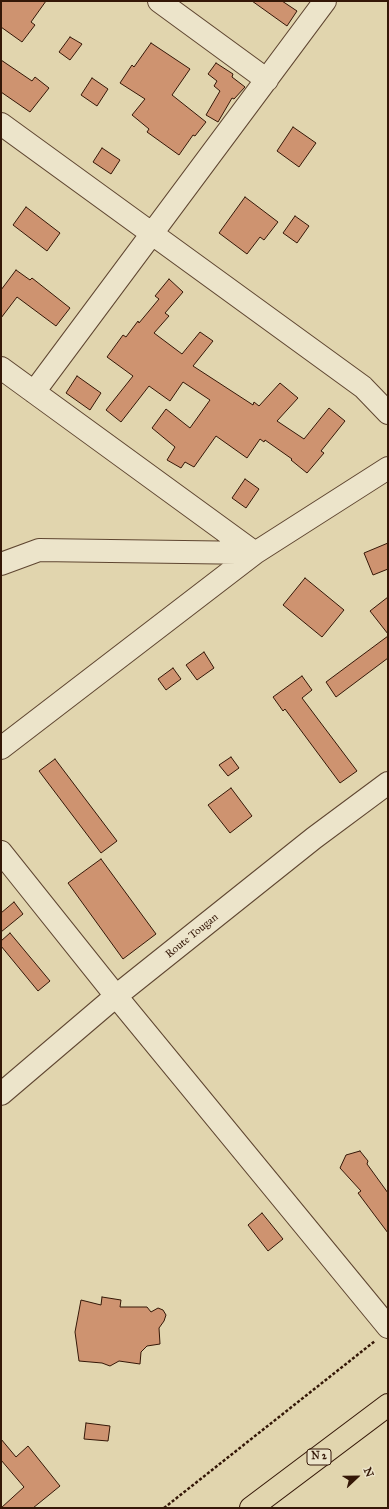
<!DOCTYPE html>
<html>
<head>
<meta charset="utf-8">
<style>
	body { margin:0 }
	#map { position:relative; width:389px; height:1509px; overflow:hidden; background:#e1d5ae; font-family:"IM FELL Great Primer",serif }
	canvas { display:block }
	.frame { position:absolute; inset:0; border:2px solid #341707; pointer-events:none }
	.north { position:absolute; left:337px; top:1457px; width:40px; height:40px; -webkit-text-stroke:3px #ece4ca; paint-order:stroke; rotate:68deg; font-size:11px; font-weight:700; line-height:16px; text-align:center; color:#341707 }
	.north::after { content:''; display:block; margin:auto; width:14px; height:18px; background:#341707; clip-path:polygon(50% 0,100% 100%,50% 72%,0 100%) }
</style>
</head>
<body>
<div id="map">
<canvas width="389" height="1509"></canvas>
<div class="frame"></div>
<div class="north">N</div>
</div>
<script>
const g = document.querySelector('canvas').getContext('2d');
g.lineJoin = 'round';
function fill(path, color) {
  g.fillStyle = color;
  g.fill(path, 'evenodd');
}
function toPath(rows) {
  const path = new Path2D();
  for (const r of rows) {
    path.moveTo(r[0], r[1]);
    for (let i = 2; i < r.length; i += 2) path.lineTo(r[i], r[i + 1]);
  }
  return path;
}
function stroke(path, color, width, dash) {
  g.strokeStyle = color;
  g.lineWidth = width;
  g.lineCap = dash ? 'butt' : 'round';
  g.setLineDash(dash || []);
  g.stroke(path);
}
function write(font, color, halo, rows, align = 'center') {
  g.font = font + ' "IM FELL Great Primer",serif';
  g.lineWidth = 3;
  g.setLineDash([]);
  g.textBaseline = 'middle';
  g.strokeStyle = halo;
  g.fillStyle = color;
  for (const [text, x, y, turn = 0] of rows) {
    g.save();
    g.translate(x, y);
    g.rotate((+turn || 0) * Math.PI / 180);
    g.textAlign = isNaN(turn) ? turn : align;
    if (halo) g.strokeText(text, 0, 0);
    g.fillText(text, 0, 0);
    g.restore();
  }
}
const building = toPath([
	[1,1,46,1,31,22,35,25,22,42,1,27,1,1],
	[252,1,282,1,297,11,287,26,252,1],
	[70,37,82,44,70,60,59,52,70,37],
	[151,43,190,69,172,95,206,122,195,136,193,135,179,155,147,132,149,129,132,115,145,99,120,83,132,65,134,67,151,43],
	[1,60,32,81,35,77,49,88,30,112,1,92,1,60],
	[216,63,233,74,232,77,245,87,234,99,232,98,218,122,206,115,220,91,214,86,217,81,208,74,216,63],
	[92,78,108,89,97,106,81,95,92,78],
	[293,127,316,143,299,167,277,151,293,127],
	[102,148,120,160,111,174,93,162,102,148],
	[245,197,278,222,264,240,260,237,247,254,219,233,245,197],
	[26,207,60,233,47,251,13,225,26,207],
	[295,216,309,226,297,243,283,233,295,216],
	[16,270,30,280,32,278,70,308,56,326,17,297,1,318,1,290,16,270],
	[169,279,183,292,165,313,169,316,154,333,182,354,200,332,213,341,193,366,253,405,254,402,259,406,280,383,298,398,277,421,304,439,329,408,345,421,321,451,324,453,307,473,291,460,292,459,265,440,264,442,260,439,247,458,216,436,194,467,185,462,181,468,167,460,175,447,152,428,166,409,190,428,210,400,183,382,170,401,149,386,121,422,106,410,133,376,107,357,123,335,126,337,138,321,139,323,159,299,155,296,169,279],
	[77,376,101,393,90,410,66,393,77,376],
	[245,479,259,489,246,508,232,498,245,479],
	[388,543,388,569,373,575,364,553,388,543],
	[305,578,344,610,322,637,283,605,305,578],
	[388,597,388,634,370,611,388,597],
	[388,636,388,658,336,697,326,682,388,636],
	[204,652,214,668,197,680,186,665,204,652],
	[173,668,181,679,166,690,158,679,173,668],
	[302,676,312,690,302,698,357,771,340,783,285,709,283,711,273,697,302,676],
	[231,757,239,768,228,776,219,765,231,757],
	[55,759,117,841,101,853,39,771,55,759],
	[231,788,252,816,230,833,208,805,231,788],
	[101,859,156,934,123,959,68,883,101,859],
	[14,902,23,914,1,932,1,913,14,902],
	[10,933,50,981,38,991,1,946,1,941,10,933],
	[360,1151,368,1161,367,1164,388,1193,388,1233,358,1193,361,1191,340,1168,346,1155,360,1151],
	[262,1213,283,1239,268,1251,248,1225,262,1213],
	[102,1297,121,1300,120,1307,147,1307,151,1312,158,1308,163,1310,166,1315,164,1321,159,1328,160,1344,147,1346,141,1352,140,1364,119,1361,110,1366,102,1363,79,1361,75,1332,81,1300,101,1305,102,1297],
	[86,1423,110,1426,108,1441,84,1439,86,1423],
	[1,1439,16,1457,28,1446,60,1486,33,1508,1,1508,24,1487,1,1460,1,1439]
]);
const path = toPath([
	[164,1508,375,1341]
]);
const minor = toPath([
	[159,1,267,80],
	[1,124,363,387,388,413],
	[1,368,255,553,39,550,1,564],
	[34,392,325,1],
	[1,748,255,553,388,468],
	[1,852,116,996,388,1327],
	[1,1094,116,996,314,838,388,783]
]);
const major = toPath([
	[251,1508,388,1405]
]);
const shields = [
	[319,1457,24]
];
const shieldNames = [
	["N 2",319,1457]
];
const streetNames = [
	["Route Tougan",192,936,-39]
];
fill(building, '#ce9370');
stroke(building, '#341707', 1);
stroke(minor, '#5f4631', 24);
stroke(major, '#341707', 24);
stroke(path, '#341707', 2.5, [3, 2]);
stroke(minor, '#ece4ca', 22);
stroke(major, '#e1d5ae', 22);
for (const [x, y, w] of shields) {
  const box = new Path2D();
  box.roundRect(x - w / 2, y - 8, w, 16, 3);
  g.fillStyle = '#ece4ca';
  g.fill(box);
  stroke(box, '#341707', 1);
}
write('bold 10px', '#341707', null, shieldNames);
write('11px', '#341707', '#ece4ca', streetNames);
</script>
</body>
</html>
